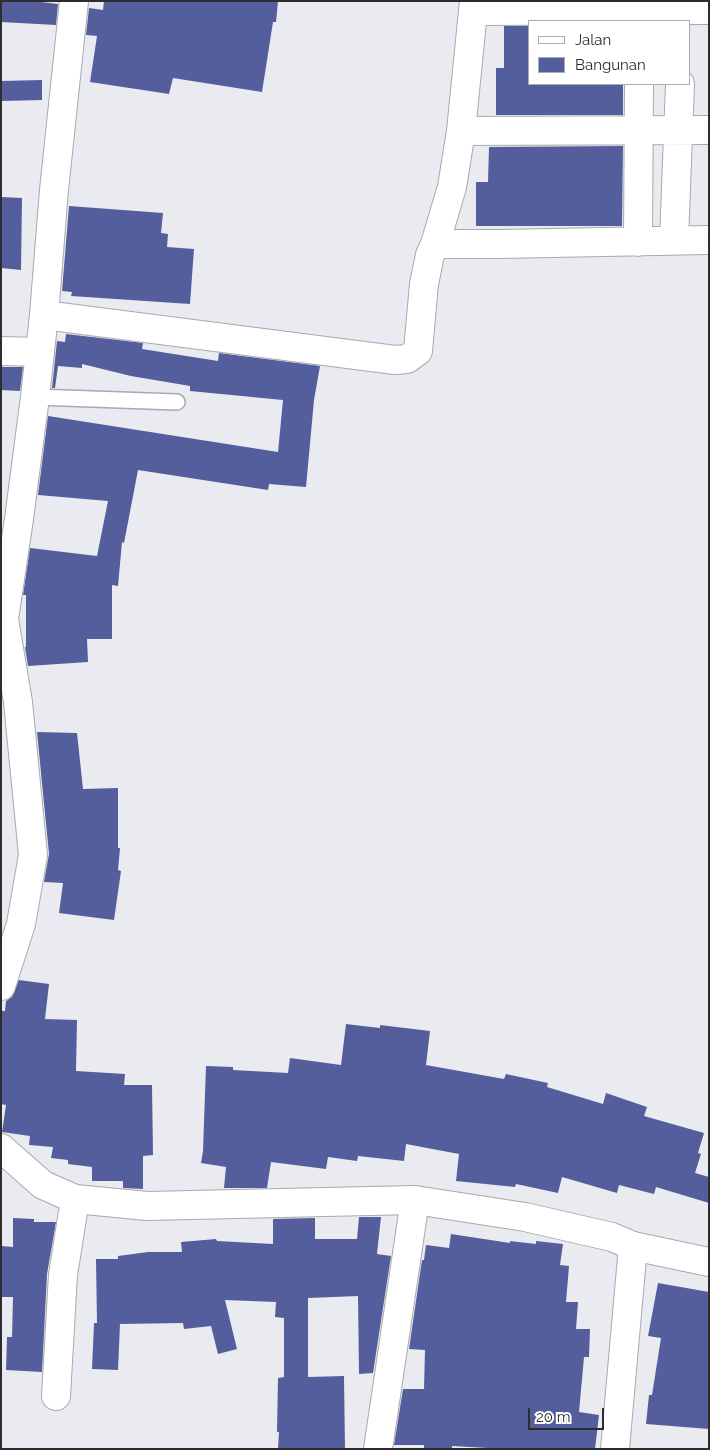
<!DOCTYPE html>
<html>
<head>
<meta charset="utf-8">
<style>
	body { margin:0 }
	#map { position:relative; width:710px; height:1450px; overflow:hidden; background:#eaebf0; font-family:Raleway,sans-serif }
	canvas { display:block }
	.frame { position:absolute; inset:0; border:2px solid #2d2d2f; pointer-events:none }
	.legend { position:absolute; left:528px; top:20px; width:162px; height:65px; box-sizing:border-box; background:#fff; border:1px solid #ababac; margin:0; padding:6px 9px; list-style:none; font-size:15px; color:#2d2d2f }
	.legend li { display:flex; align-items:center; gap:10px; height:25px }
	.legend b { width:25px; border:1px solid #ababac }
	.scale { position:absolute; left:528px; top:1408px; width:76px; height:22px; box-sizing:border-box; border:2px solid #2d2d2f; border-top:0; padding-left:6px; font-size:15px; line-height:18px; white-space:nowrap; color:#2d2d2f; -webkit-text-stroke:4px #fff; paint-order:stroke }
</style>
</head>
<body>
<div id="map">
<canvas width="710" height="1450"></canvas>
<div class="frame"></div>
<ul class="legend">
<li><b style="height:6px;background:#fff"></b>Jalan</li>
<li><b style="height:14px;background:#545e9c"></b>Bangunan</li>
</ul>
<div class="scale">20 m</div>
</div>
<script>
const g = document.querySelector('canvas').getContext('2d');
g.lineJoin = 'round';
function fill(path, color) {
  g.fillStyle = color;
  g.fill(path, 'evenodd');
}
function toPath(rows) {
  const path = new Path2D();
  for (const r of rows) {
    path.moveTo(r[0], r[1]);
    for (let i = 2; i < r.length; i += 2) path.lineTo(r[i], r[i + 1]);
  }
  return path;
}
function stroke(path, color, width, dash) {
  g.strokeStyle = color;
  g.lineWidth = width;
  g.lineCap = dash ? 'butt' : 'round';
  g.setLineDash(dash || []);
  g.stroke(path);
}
const building = toPath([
	[1,1,41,2,58,4,56,25,1,22],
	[104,1,278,1,276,22,273,22,262,92,173,78,169,94,90,82,97,36,86,35,89,8,103,10],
	[504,26,529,26,529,84,623,84,623,115,496,115,496,68,504,68],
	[42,80,42,100,1,101,1,81],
	[623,146,622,226,476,226,476,182,488,182,489,147],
	[1,197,22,198,21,270,1,268],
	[69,206,163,213,161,233,168,234,167,247,194,249,190,304,71,296,72,292,62,291],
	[66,334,143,343,142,349,218,361,219,353,320,366,314,400,306,487,269,484,268,490,138,470,124,543,122,542,118,586,112,585,112,639,87,639,88,662,28,666,25,647,26,647,26,595,23,595,30,548,97,556,108,501,38,495,48,416,278,452,283,400,190,391,190,386,131,376,82,364,82,368,58,366,55,388,52,388,57,341,65,342],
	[1,367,23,367,20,391,1,390],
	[37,732,77,733,83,789,118,788,118,848,120,848,118,870,121,871,114,920,59,913,63,883,44,882,49,854],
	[19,980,49,984,45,1019,77,1020,76,1071,125,1074,124,1085,152,1085,153,1155,143,1156,143,1189,123,1188,123,1181,92,1181,92,1167,68,1164,68,1160,51,1158,53,1147,29,1145,30,1136,2,1132,6,1105,1,1104,1,1011,5,1011,6,1001,12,997],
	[346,1024,380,1028,380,1025,430,1031,426,1065,504,1079,506,1074,548,1083,547,1087,603,1104,606,1093,647,1107,644,1116,704,1133,698,1153,701,1154,695,1173,709,1177,709,1203,656,1187,654,1194,619,1185,617,1193,562,1177,558,1193,516,1184,515,1187,456,1181,459,1154,406,1144,404,1161,358,1156,357,1161,328,1157,326,1169,271,1162,267,1188,224,1188,226,1167,201,1163,203,1151,206,1066,233,1067,233,1070,288,1073,290,1058,341,1065],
	[359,1217,381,1217,377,1254,391,1256,373,1373,359,1374,358,1296,308,1298,308,1377,344,1376,345,1449,278,1449,279,1432,277,1432,278,1378,284,1377,284,1318,275,1317,276,1302,225,1300,237,1349,218,1354,211,1326,184,1329,183,1323,120,1324,118,1370,92,1369,94,1323,97,1323,96,1259,118,1259,118,1256,148,1252,182,1252,181,1242,216,1239,217,1241,273,1244,273,1219,315,1218,315,1239,357,1239],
	[13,1218,34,1219,34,1222,56,1222,47,1274,42,1372,6,1370,7,1337,12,1337,13,1297,1,1297,1,1246,13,1247],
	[451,1234,510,1243,510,1241,536,1244,536,1241,563,1244,560,1265,569,1266,566,1302,578,1302,576,1329,590,1329,589,1357,584,1357,579,1412,599,1415,595,1449,505,1449,452,1446,452,1449,424,1449,424,1445,394,1445,403,1389,424,1389,425,1350,409,1349,422,1260,424,1260,426,1245,449,1248],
	[658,1283,709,1292,709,1429,646,1424,649,1395,652,1395,661,1338,648,1336]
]);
const service = toPath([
	[35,397,177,402]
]);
const minor = toPath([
	[474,1,461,131,452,187,435,244,499,244,709,240],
	[473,11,709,10],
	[461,131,709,130],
	[674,240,680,84],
	[638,242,639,84],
	[44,315,395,360,407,359,418,351,424,284,430,255,435,244],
	[1,351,40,352],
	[56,1396,63,1275,75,1199],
	[378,1449,415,1200],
	[615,1449,633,1246]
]);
const tertiary = toPath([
	[1,986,21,924,33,855,18,702,4,619,19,519,35,397,44,315,54,190,74,1],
	[1,1148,43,1185,75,1199,147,1206,415,1200,525,1217,612,1237,633,1246,709,1262]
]);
fill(building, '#545e9c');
stroke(service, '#a8a9ae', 18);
stroke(minor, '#a8a9ae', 30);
stroke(tertiary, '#a8a9ae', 30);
stroke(service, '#fff', 15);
stroke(minor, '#fff', 28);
stroke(tertiary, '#fff', 28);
</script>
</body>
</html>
